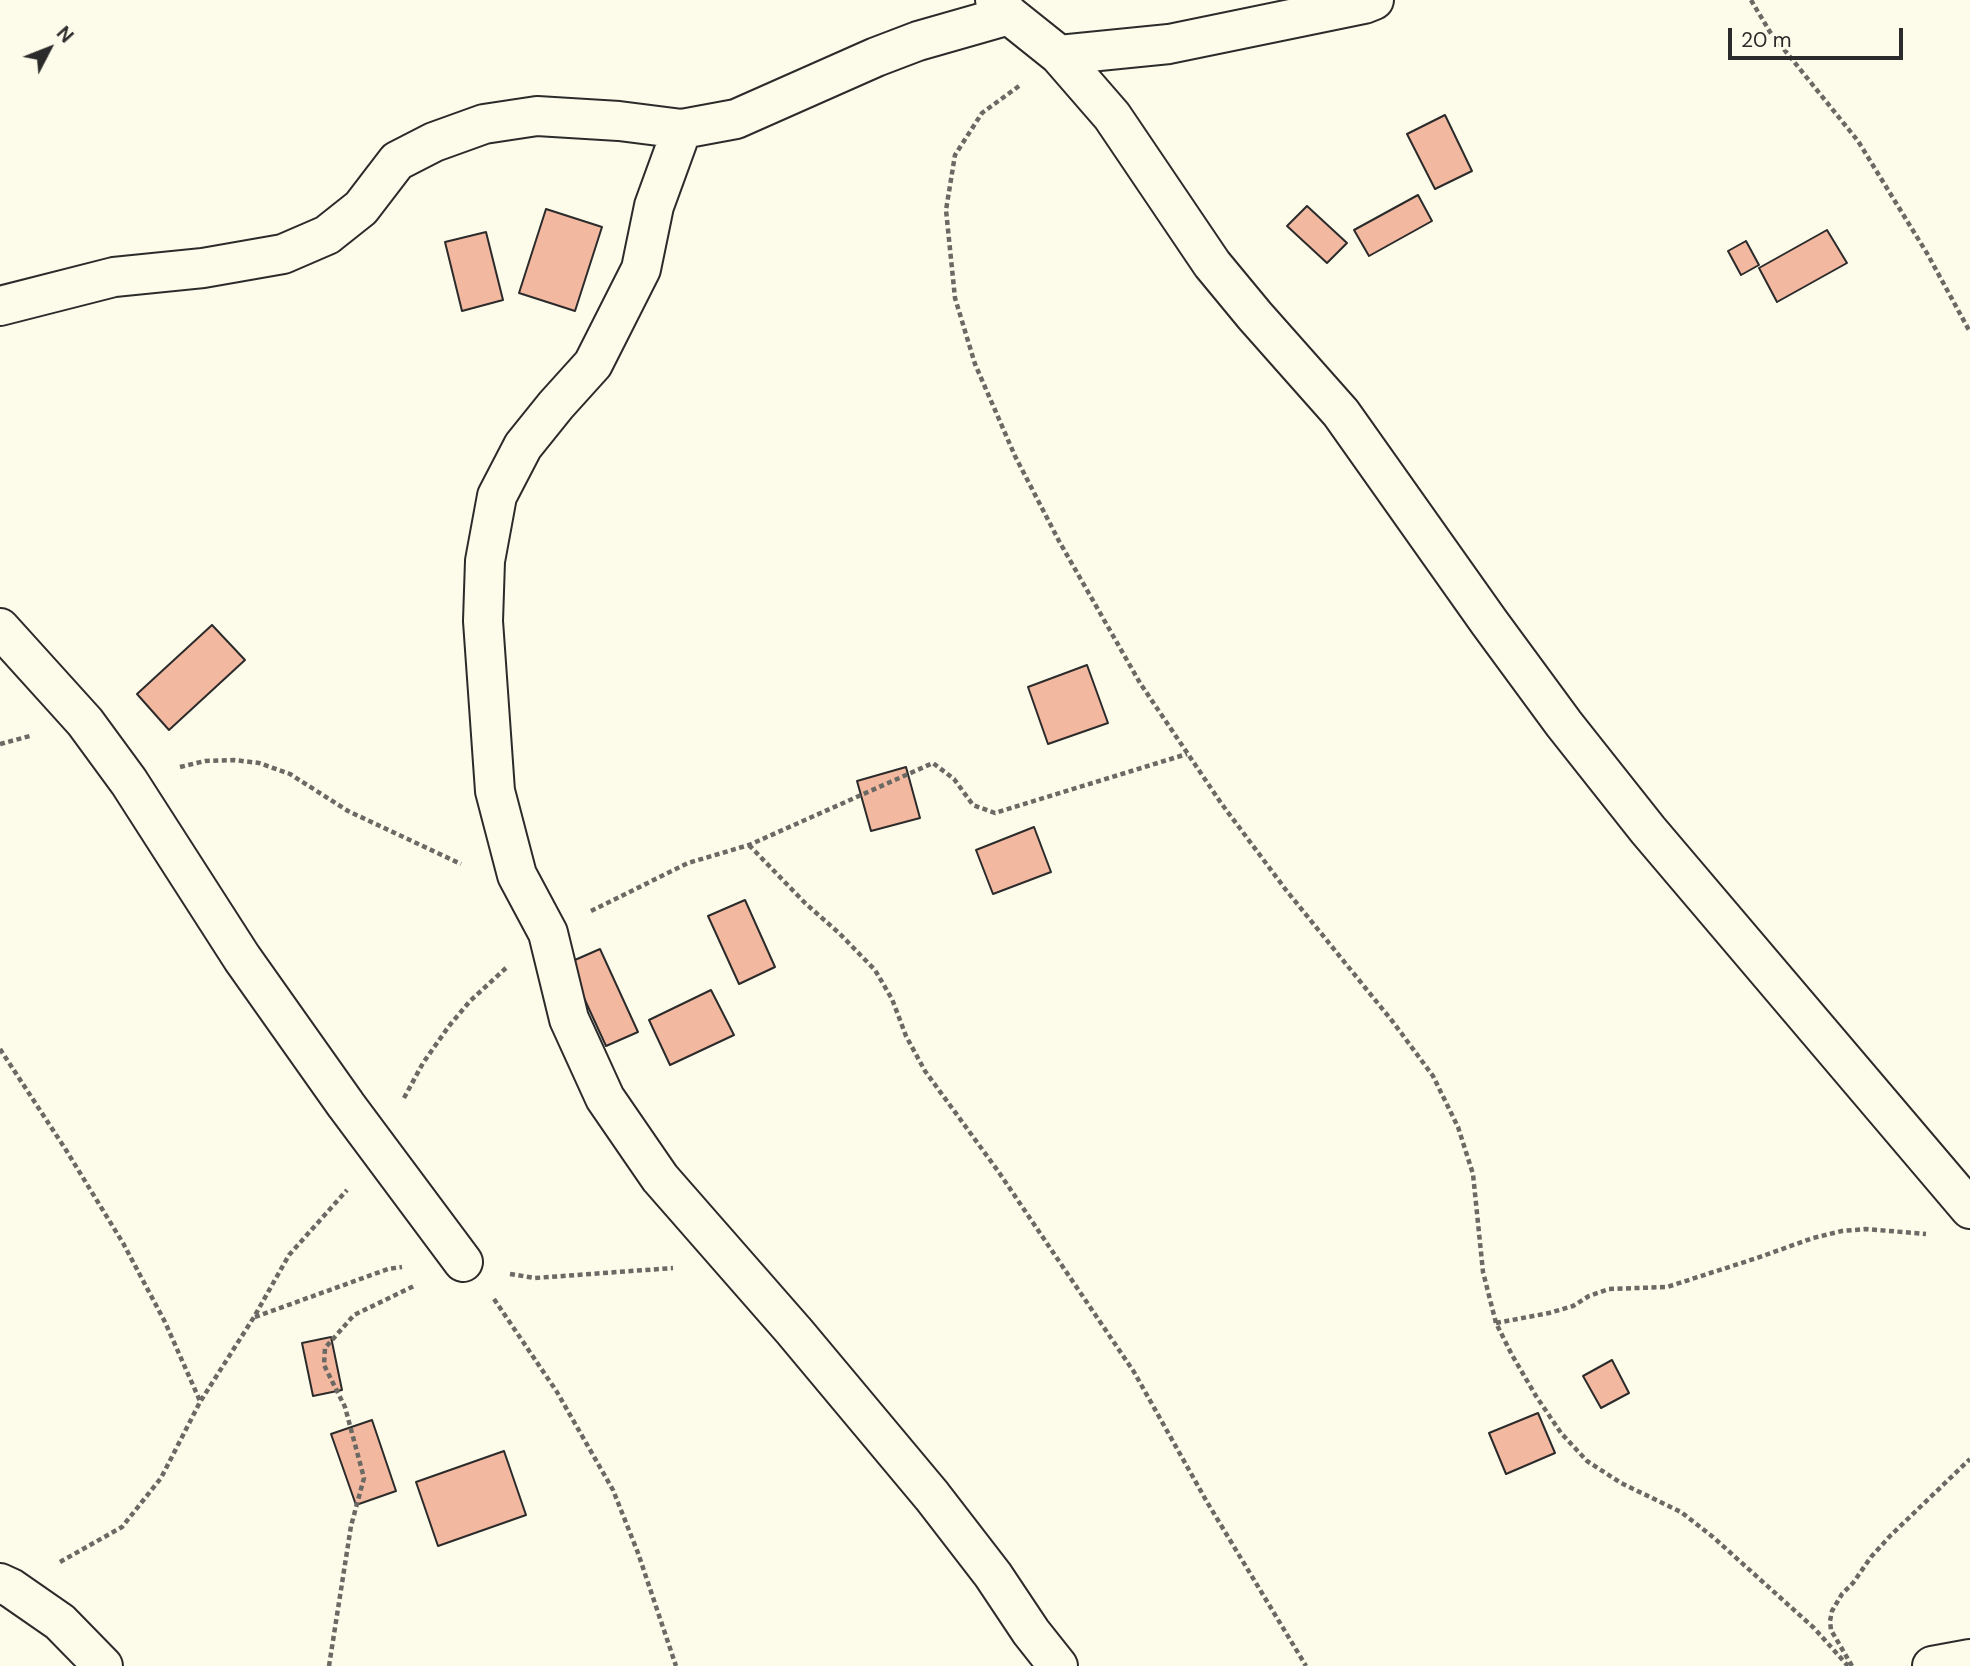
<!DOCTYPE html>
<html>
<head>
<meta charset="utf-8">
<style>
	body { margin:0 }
	#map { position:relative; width:1970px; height:1666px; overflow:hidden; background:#fdfbea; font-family:"DM Sans",sans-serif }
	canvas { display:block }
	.north { position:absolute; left:14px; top:14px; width:70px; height:70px; -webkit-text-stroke:5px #fdfbea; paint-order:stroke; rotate:48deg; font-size:19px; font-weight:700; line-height:28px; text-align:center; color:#2b2b2b }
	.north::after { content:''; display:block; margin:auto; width:24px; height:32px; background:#2b2b2b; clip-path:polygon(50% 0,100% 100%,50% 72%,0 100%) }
	.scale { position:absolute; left:1728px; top:28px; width:175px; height:32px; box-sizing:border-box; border:4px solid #2b2b2b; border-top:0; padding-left:9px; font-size:21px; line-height:24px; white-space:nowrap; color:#2b2b2b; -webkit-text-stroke:5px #fdfbea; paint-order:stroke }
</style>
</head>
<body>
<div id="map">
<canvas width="1970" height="1666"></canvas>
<div class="north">N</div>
<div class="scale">20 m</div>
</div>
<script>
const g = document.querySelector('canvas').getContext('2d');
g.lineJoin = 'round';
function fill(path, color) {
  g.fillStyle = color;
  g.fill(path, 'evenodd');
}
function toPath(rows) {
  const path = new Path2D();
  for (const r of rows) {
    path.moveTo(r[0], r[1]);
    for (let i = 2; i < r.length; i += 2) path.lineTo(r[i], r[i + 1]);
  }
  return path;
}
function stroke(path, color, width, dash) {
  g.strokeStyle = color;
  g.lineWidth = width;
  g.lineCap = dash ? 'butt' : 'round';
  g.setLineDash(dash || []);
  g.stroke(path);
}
const building = toPath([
	[1445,115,1472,171,1435,189,1407,134,1445,115],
	[1418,195,1432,221,1369,256,1354,230,1418,195],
	[1307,206,1347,243,1327,263,1287,226,1307,206],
	[546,209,602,227,575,311,519,293,546,209],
	[1827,230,1847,263,1777,302,1759,268,1827,230],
	[486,232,503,300,462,311,445,242,486,232],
	[1746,241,1759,265,1741,275,1728,251,1746,241],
	[212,625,245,660,169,730,137,694,212,625],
	[1087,665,1108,723,1048,744,1028,687,1087,665],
	[906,767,920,818,871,831,857,781,906,767],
	[1034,827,1051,872,993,894,976,850,1034,827],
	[745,900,775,967,739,984,708,916,745,900],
	[600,949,638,1032,606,1046,568,963,600,949],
	[711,990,734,1035,670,1065,649,1020,711,990],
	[331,1337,342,1390,313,1396,302,1343,331,1337],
	[1612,1360,1629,1393,1601,1408,1583,1376,1612,1360],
	[1538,1413,1555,1453,1506,1474,1489,1433,1538,1413],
	[372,1420,396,1491,356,1505,331,1434,372,1420],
	[504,1451,526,1515,438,1546,416,1482,504,1451]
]);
const path = toPath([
	[1751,0,1770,32,1858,141,1928,255,1970,332],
	[1019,86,982,113,955,155,946,210,955,298,975,364,1015,456,1059,541,1140,683,1221,803,1286,890,1393,1022,1433,1076,1458,1127,1473,1174,1483,1272,1496,1323,1512,1355,1536,1396,1561,1433,1587,1461,1621,1483,1681,1512,1713,1537,1814,1628,1848,1666],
	[0,744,30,736],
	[180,767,205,761,234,760,259,763,290,774,348,811,461,864],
	[749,845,805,903,839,933,875,970,892,999,906,1036,925,1071,998,1171,1134,1372,1207,1502,1306,1666],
	[591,911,688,863,749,845,933,763,954,779,973,805,995,813,1187,754],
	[0,1049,66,1150,123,1243,165,1322,200,1401],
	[404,1098,423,1063,449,1026,470,1001,506,968],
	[510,1274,535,1278,673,1268],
	[494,1299,557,1392,613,1490,638,1553,676,1666],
	[255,1317,388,1269,402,1267],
	[1496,1323,1549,1313,1573,1306,1589,1296,1609,1289,1667,1287,1757,1258,1813,1238,1842,1231,1866,1229,1926,1234],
	[60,1562,122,1527,161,1478,200,1402,254,1317,289,1255,347,1190],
	[329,1666,351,1526,364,1478,345,1407,324,1365,325,1348,354,1315,416,1285],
	[1852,1666,1831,1630,1830,1621,1832,1611,1842,1594,1853,1583,1871,1557,1890,1536,1970,1459]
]);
const minor = toPath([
	[995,0,1009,15,1059,55,1112,116,1212,264,1255,316,1341,413,1489,622,1564,724,1648,830,1970,1209],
	[1059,55,1169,44,1364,4,1374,0],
	[682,129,654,206,641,269,593,364,556,405,523,446,497,496,485,561,483,621,495,791,517,875,548,933,569,1019,605,1098,660,1178,794,1331,932,1496,993,1575,1031,1632,1058,1666],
	[0,306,114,277,203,268,283,254,327,235,361,208,397,161,434,142,484,124,537,116,619,121,682,129,736,119,876,57,918,41,1009,15],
	[0,628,85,722,129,782,242,958,346,1105,463,1262],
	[0,1583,11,1588,60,1622,103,1666],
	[1932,1666,1970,1659]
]);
fill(building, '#f2b8a0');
stroke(building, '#2b2b2b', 2);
stroke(minor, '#2b2b2b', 42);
stroke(path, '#6a6964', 4.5, [5, 3.5]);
stroke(minor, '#fdfbea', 38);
</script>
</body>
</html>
